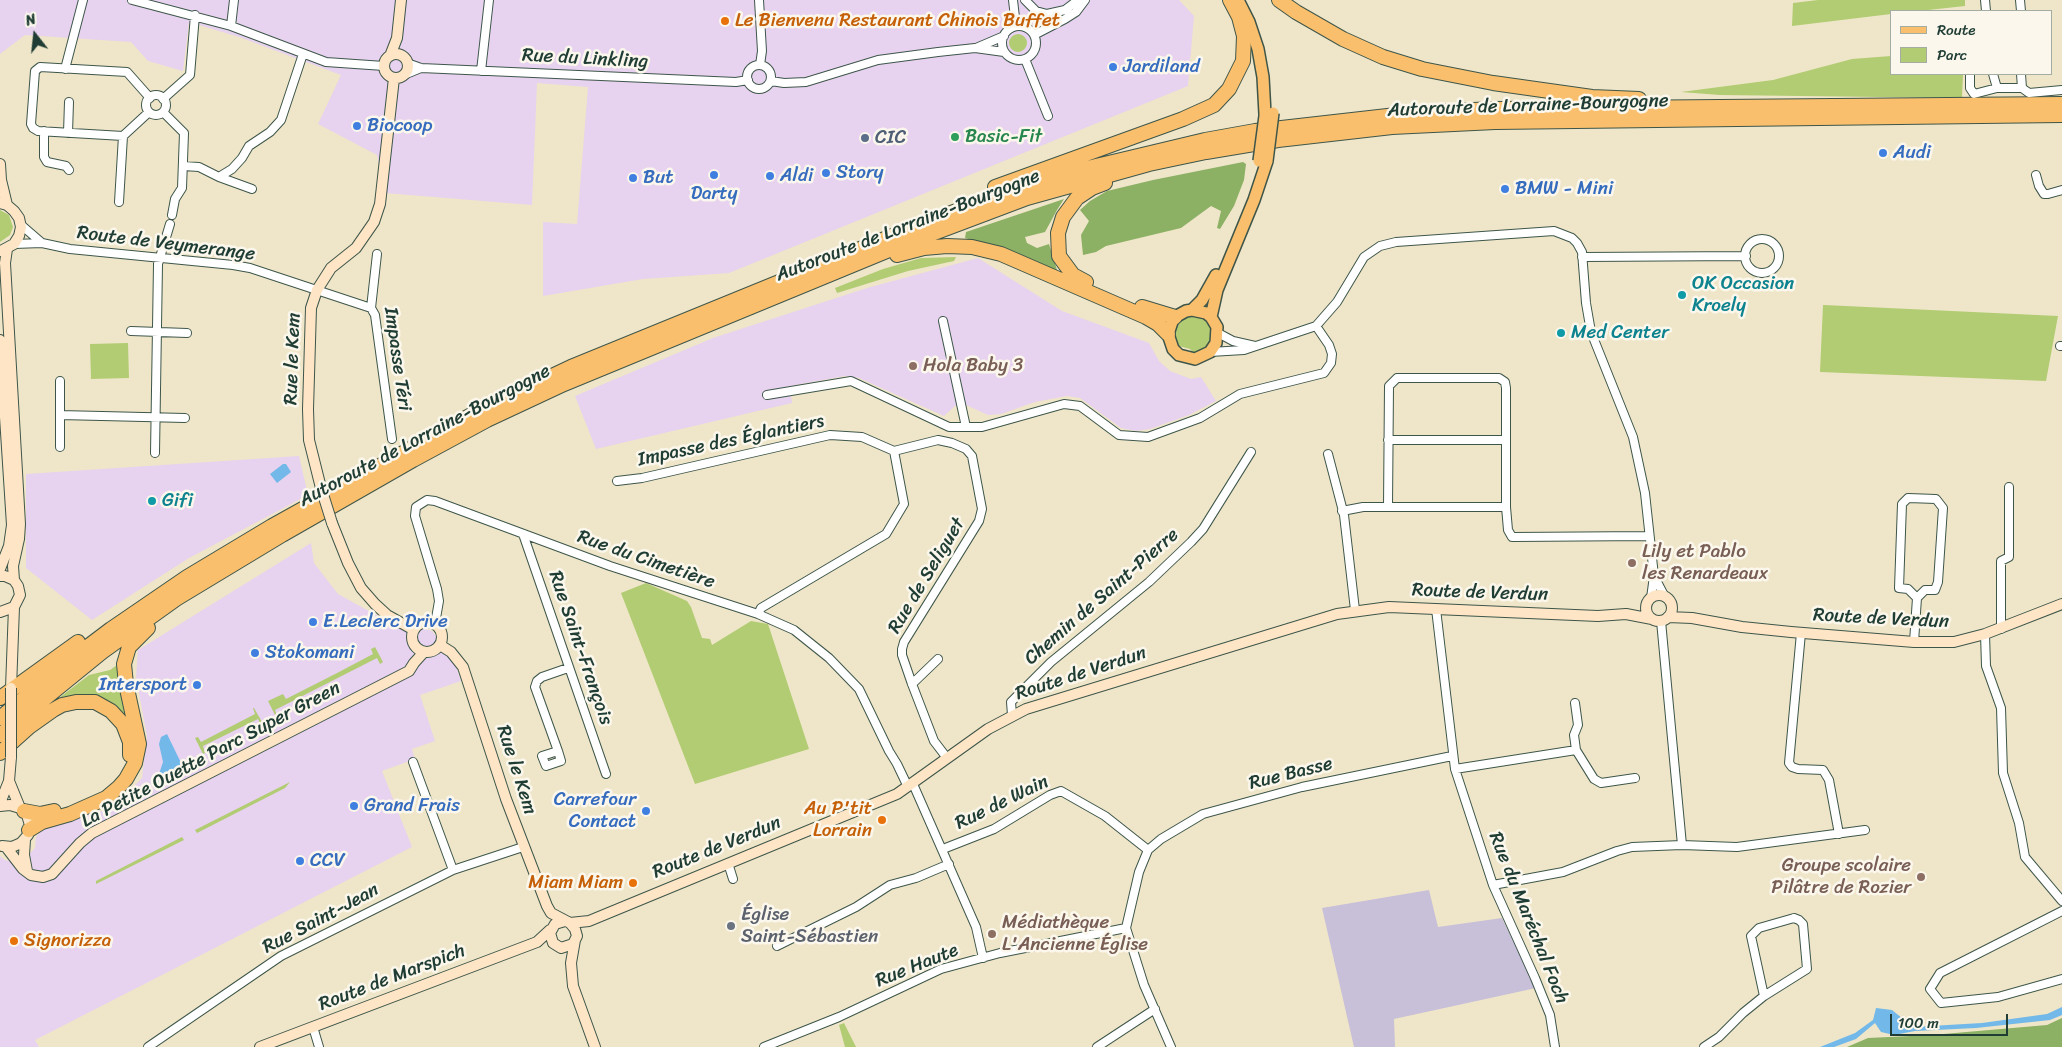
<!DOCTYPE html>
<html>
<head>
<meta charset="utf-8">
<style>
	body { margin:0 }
	#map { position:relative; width:2062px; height:1047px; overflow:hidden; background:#efe6c9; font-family:Sriracha,sans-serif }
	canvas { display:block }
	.legend { position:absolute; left:1890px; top:10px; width:162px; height:65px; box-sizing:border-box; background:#fbf7ec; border:1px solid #a3ada2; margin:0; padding:6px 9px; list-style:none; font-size:15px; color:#1f3d34 }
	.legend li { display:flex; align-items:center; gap:10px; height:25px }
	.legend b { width:25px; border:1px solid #a3ada2 }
	.north { position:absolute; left:10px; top:10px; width:50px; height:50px; -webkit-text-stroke:4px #fbf7ec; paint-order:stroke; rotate:344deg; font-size:14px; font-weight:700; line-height:20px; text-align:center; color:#1f3d34 }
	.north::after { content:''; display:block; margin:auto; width:18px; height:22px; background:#1f3d34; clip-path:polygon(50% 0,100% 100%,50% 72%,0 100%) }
	.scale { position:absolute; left:1890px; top:1014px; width:118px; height:22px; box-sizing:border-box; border:2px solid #1f3d34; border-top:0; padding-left:6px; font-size:15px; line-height:18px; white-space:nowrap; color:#1f3d34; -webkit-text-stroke:4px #fbf7ec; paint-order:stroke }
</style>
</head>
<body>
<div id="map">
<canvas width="2062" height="1047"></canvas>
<ul class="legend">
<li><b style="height:6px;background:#f9bf6d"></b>Route</li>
<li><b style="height:14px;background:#b1cc72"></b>Parc</li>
</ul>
<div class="north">N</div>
<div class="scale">100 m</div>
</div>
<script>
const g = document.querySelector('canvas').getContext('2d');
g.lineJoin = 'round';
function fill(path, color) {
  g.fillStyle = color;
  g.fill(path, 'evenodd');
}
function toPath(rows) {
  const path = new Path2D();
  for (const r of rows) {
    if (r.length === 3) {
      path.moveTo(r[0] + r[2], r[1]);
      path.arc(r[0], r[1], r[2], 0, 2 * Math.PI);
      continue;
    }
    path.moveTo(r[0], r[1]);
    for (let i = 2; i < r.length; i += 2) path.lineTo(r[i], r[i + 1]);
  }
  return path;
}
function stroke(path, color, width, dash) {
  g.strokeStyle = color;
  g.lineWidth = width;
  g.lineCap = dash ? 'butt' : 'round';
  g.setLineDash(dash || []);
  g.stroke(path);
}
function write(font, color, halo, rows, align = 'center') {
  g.font = font + ' Sriracha,sans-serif';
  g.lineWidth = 5;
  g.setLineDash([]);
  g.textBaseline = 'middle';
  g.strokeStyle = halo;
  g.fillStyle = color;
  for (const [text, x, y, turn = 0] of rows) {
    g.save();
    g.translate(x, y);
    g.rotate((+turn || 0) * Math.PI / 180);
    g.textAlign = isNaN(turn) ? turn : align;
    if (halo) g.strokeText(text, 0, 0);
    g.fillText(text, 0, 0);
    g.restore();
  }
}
const built = toPath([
	[0,0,1179,0,1194,16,1188,86,729,273,643,279,543,296,543,222,577,224,588,87,537,83,532,205,385,193,377,155,318,124,341,75,239,37,189,22,183,71,148,61,131,42,25,35,0,54],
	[978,258,1062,311,1149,343,1159,361,1170,371,1191,379,1201,377,1216,401,1189,415,1150,429,1136,431,1121,428,1080,398,1067,396,1035,402,1001,414,988,415,966,405,955,406,944,416,859,378,845,376,790,386,792,403,596,449,575,396,713,338,867,288],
	[299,456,308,495,189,558,92,620,26,568,26,474],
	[311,543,314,563,338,594,378,616,432,631,454,659,461,681,420,695,435,741,412,749,415,759,382,771,412,847,35,1040,39,1047,0,1047,0,856,5,860,14,862,27,857,35,848,36,837,44,827,112,808,142,778,147,736,136,677,138,650]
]);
const industrial = toPath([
	[1429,890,1438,927,1502,918,1536,988,1394,1019,1395,1047,1354,1047,1322,908]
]);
const green = toPath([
	[1818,0,1965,0,1965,6,1919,11,1891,11,1891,14,1792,26,1793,3],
	[1018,43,9],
	[1891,56,1891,74,1963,74,1962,98,1720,95,1681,92,1773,80,1852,59],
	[0,210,9,215,13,227,10,235,0,242],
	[956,257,954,261,908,271,837,293,835,288,883,269,921,258],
	[1823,305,1824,305,2058,316,2046,381,1820,372],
	[1189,316,1202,317,1212,328,1212,340,1206,350,1194,354,1190,349,1179,346,1176,340,1176,327,1183,319],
	[128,343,129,378,91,379,90,344],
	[646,583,687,601,691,607,702,638,710,639,712,645,751,621,768,624,809,749,695,784,621,593],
	[375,647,383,662,380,664,377,658,320,687,275,710,277,716,276,717,268,701,283,694,286,699,339,672,373,654,371,649],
	[117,665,118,677,126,711,123,713,114,705,101,697,79,694,59,698,89,675,110,670],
	[253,708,254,708,262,722,260,723,258,719,203,746,205,753,203,754,195,738,198,737,201,742,255,714],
	[290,782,285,788,197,833,195,830],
	[182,837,184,840,96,884,96,881],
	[844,1023,856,1047,845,1047,839,1025]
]);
const forest = toPath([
	[1243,162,1246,164,1244,180,1234,206,1220,229,1217,228,1221,211,1211,206,1181,228,1106,246,1096,252,1083,255,1081,235,1089,221,1080,210,1090,201,1107,191,1153,180],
	[1064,199,1057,210,1045,232,1025,237,1027,243,1037,248,1049,244,1057,270,1053,272,1041,264,1005,250,965,238,966,232],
	[2062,1018,2062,1047,1847,1047,1868,1038,1932,1035,2047,1025]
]);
const water = toPath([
	[283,464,286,464,291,472,277,483,270,474],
	[167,734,184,769,166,783,158,786,157,780,163,762,159,744,161,737],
	[2062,1007,2062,1015,2050,1020,1976,1028,1915,1031,1894,1035,1881,1032,1875,1023,1856,1039,1834,1047,1820,1047,1855,1033,1873,1020,1876,1008,1892,1010,1913,1027,1982,1023,2047,1014]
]);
const street = toPath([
	[132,0,231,26,326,62,384,66],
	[759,0,762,51,760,65],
	[1013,0,1016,26],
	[1025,0,1036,11,1047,14,1065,10,1078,0],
	[1985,0,1986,11],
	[2020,0,2021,11],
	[231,26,234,0],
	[1019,43,17],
	[1034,35,1065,19,1076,12,1085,0],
	[976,48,1004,36],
	[1025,59,1048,116],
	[407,63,421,68,736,82,748,80],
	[759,77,12],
	[65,69,83,0],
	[481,71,489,0],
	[1970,74,1970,88,1974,94,1997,88],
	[1993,74,1997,88,2022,88,2029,93,2062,90],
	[2021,74,2022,88],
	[404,75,421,68],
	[771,81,784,83,806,82,878,60,938,52,975,48,1004,52],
	[156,105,10],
	[163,99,190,75,195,15],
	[149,112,123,136,38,131,33,128,31,124,35,71,40,67,127,72,150,98],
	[163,112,184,133,182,188,175,199,172,215],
	[44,131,44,157,47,162,66,166,69,170],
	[68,133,69,102],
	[183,166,199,167,219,177,232,169,242,158,249,146,270,132,281,120,303,54],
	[2036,175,2039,186,2044,194,2048,194,2062,190],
	[219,177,252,189],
	[119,202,123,136],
	[20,224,42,243],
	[1762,256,17],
	[14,244,42,243,70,249,233,265,250,268,371,308],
	[377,254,371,308,375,315,392,439],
	[1582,257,1746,256],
	[943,321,966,427],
	[131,331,187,333],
	[1218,333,1233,341,1255,346],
	[2060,346,2062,346],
	[1210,352,1244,350,1316,326,1337,302,1364,257,1380,246,1396,242,1554,231,1572,238,1577,243,1582,252,1586,303,1591,332,1633,437,1645,493,1654,576,1651,598],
	[60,381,60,447],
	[767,395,851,381,949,427,982,427,1064,404,1080,406,1119,435,1148,437,1200,418,1240,394,1324,373,1331,363,1332,354,1329,345,1316,326],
	[60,415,185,418],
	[1388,440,1506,440],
	[894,451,938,440,952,443,966,449,972,456,982,509,979,521,904,642,902,649,902,655,912,684,934,741,947,758],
	[155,453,158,264,170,224],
	[1328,454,1344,515,1355,610],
	[617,481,642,478,830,435,862,437,894,451,904,504,886,534,761,608,758,614],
	[1388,507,1389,386,1397,378,1499,378,1505,382,1506,388,1506,507,1508,530,1512,537,1649,536],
	[1342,511,1363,507,1506,507],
	[523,534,606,774],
	[1654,576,1665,597],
	[1436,609,1455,769,1493,885,1535,978,1550,1015,1555,1047],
	[1661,621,1682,845],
	[435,624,439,601,437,589,415,516,416,507,427,500,435,501,610,566,758,614,794,630,829,658,859,689,889,751,897,764,908,787],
	[2001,629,2001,561,2009,557,2009,487],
	[1801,633,1789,763,1792,767,1798,769,1823,770,1829,780,1839,834],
	[1985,634,1986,666,2001,708,2003,773,2019,823,2025,857,2062,901],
	[1914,642,1917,598,1925,590,1935,590,1938,582,1943,508,1936,499,1908,498,1902,504,1899,588,1908,589,1917,598],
	[912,684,938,659],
	[1575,703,1578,725,1574,735,1576,750],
	[1012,715,1011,702,1051,662,1149,582,1191,542,1203,529,1251,452],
	[558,751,542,756,546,766,561,761,558,751,535,687,537,681,542,677,568,668],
	[413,762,453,870],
	[1455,769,1576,750,1594,779,1601,783,1635,778],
	[913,784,976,927,983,958],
	[943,849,994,829,1050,795,1061,791,1105,816,1148,850],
	[728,863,733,879],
	[1493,885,1563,872,1617,851,1632,847,1682,845,1737,847,1865,830],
	[2062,911,1940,973,1930,989,1941,1003,1998,997,2062,979],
	[1794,918,1799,920,1803,924,1807,969,1764,996,1751,936,1759,928,1794,918],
	[777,946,856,907,890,885,916,878,949,864],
	[313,1027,319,1047],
	[148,1047,281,956,453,870,523,847],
	[764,1047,839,1017,941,969,1000,953,1126,928],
	[1097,1047,1155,1009],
	[1171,1047,1144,985,1126,928,1139,872,1148,850,1161,839,1203,814,1302,787,1452,756],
	[1704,1047,1719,1037,1743,1013,1764,996]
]);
const secondary = toPath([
	[396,66,12],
	[390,56,397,38,401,0],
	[0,164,1,180,7,205],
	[0,203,7,205,14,211,19,218,21,227,19,236,14,244,1,251],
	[7,249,5,263,20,524,19,539,13,566,14,580],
	[0,340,12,525,9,546,0,569],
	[321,488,309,440,308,409,311,308,317,290,331,268,356,248,374,222,380,204,394,78],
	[332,523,348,563,361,588,375,604,387,615,414,630],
	[0,576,5,576,14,580,18,586,20,595,14,607,0,612],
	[1659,608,13],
	[1668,617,1692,618,1742,627,1791,632,1914,642,1954,642,1985,634,2062,604],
	[427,637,15],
	[440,645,451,652,463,667,506,799,547,906,551,913,570,923,575,929,577,936,573,944,561,948,553,943,550,933,555,924,565,921],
	[11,688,14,607],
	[9,781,20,808],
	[0,803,9,781,11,757],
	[0,806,10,805,20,808,27,815,30,825,28,835,21,843,12,847,2,846],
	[25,840,24,855,27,871],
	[6,847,23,869,31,875,43,877,52,874,80,843,92,833,409,671,414,663,424,652],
	[570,923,589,921,897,794,988,729,1026,709,1337,614,1389,607,1598,616,1626,614,1652,619],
	[575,940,571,963,573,986,595,1047],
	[260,1047,537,942,550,930]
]);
const primary = toPath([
	[1238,0,1249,22,1258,49,1263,77,1265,114],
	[1192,310,1202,300,1216,275],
	[1211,317,1206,313,1192,310,1186,311,1175,317,1172,322,1168,334,1173,349,1179,355,1195,359,1210,352,1216,343,1217,327,1211,317,1217,290,1254,200,1267,161]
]);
const highway = toPath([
	[1279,0,1296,12,1343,39,1383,57,1422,69,1493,83,1592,97,1639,99],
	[995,187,1183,119,1214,105,1229,89,1243,61,1244,36,1239,17,1230,0],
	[897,255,924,248,947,246,972,247,1001,254,1146,317,1158,324,1168,334],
	[1086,282,1073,275,1059,256,1058,233,1063,217,1077,198,1092,188,1105,183],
	[1142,307,1175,317],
	[0,698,78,642],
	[0,718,70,660,111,629,187,577,272,526,482,409,571,367,924,223,1013,190,1075,171,1205,140,1255,131,1414,113,1493,109,2062,104],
	[0,735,102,652,176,599,282,535,413,460,487,420,564,384,889,250,1027,198,1149,164,1206,152,1278,140,1392,127,1495,122,2062,115],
	[0,753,29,727,53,710,62,705,76,702,95,702,111,711,123,724,130,742,130,755],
	[24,811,40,814,54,811],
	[29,830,42,822,70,814,106,798,119,787,126,779,135,763,139,744,126,684,124,664,129,647,148,628]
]);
const secondaryBridge = toPath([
	[321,488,332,523],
	[11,757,11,688]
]);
const primaryBridge = toPath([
	[1259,161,1265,116],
	[1267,161,1273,113]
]);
const markers = [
	[725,21,5,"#e8710a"],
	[1113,67,5,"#3f7fe0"],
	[357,126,5,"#3f7fe0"],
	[955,137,5,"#2e9e5b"],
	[865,138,5,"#5c6f8a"],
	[1883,153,5,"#3f7fe0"],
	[826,173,5,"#3f7fe0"],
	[714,175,5,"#3f7fe0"],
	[770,176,5,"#3f7fe0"],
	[633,178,5,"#3f7fe0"],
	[1505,189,5,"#3f7fe0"],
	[1682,295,5,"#0f9aa8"],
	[1561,333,5,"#0f9aa8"],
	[913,366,5,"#8d6e63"],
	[152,501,5,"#0f9aa8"],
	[1632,563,5,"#8d6e63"],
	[313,622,5,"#3f7fe0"],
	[255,653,5,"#3f7fe0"],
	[197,685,5,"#3f7fe0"],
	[354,806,5,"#3f7fe0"],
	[646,811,5,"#3f7fe0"],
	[882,820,5,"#e8710a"],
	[300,861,5,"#3f7fe0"],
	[1921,877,5,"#8d6e63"],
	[633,883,5,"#e8710a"],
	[731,926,5,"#6b7280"],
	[992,934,5,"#8d6e63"],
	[14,941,5,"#e8710a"]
];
const foodNames = [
	["Le Bienvenu Restaurant Chinois Buffet",735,21],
	["Au P'tit",872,809,"right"],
	["Lorrain",872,831,"right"],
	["Miam Miam",623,883,"right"],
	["Signorizza",24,941]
];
const streetNames = [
	["Rue du Linkling",585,59,3],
	["Autoroute de Lorraine-Bourgogne",1528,106,-2],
	["Autoroute de Lorraine-Bourgogne",908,226,-21],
	["Route de Veymerange",166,244,7],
	["Rue le Kem",293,359,-88],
	["Impasse Téri",397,359,82],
	["Autoroute de Lorraine-Bourgogne",425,436,-28],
	["Impasse des Églantiers",731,441,-12],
	["Rue du Cimetière",646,560,19],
	["Rue de Seliguet",927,576,-59],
	["Route de Verdun",1480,593,2],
	["Chemin de Saint-Pierre",1102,597,-41],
	["Route de Verdun",1881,619,3],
	["Rue Saint-François",580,648,71],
	["Route de Verdun",1081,674,-18],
	["La Petite Ouette Parc Super Green",211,755,-28],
	["Rue le Kem",516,770,72],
	["Rue Basse",1291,774,-14],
	["Rue de Wain",1002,803,-26],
	["Route de Verdun",717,848,-22],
	["Rue du Maréchal Foch",1528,918,68],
	["Rue Saint-Jean",321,919,-28],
	["Rue Haute",917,966,-22],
	["Route de Marspich",392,978,-21]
];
const shopNames = [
	["Jardiland",1123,67],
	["Biocoop",367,126],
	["Audi",1893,153],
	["Story",836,173],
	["Aldi",780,176],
	["But",643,178],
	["BMW - Mini",1515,189],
	["Darty",714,194,"center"],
	["E.Leclerc Drive",323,622],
	["Stokomani",265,653],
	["Intersport",187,685,"right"],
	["Carrefour",636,800,"right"],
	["Contact",636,822,"right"],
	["Grand Frais",364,806],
	["CCV",310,861]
];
const leisureNames = [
	["Basic-Fit",965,137]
];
const serviceNames = [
	["CIC",875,138]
];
const cultureNames = [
	["OK Occasion",1692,284],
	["Kroely",1692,306],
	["Med Center",1571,333],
	["Gifi",162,501]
];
const educationNames = [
	["Hola Baby 3",923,366],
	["Lily et Pablo",1642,552],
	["les Renardeaux",1642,574],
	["Groupe scolaire",1911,866,"right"],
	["Pilâtre de Rozier",1911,888,"right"],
	["Médiathèque",1002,923],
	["L'Ancienne Église",1002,945]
];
const worshipNames = [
	["Église",741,915],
	["Saint-Sébastien",741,937]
];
fill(built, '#e7d2ef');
fill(industrial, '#c8bfd8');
fill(green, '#b1cc72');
fill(forest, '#8cb064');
fill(water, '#72b8e9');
stroke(street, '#3e564a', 10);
stroke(secondary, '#3e564a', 12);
stroke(primary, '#3e564a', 14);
stroke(highway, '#3e564a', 16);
stroke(street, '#fff', 8);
stroke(secondary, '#fde5c5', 10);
stroke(primary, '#f9bf6d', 11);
stroke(highway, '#f9bf6d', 14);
stroke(secondaryBridge, '#3e564a', 12, []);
stroke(primaryBridge, '#3e564a', 14, []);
stroke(secondaryBridge, '#fde5c5', 10);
stroke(primaryBridge, '#f9bf6d', 11);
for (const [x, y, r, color] of markers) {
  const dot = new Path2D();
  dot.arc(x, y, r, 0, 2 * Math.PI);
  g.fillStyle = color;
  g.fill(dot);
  stroke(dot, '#fbf7ec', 2);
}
write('19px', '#c56008', '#fbf7ec', foodNames, 'left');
write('19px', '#1f3d34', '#fbf7ec', streetNames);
write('19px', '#366cbe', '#fbf7ec', shopNames, 'left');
write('19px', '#27864d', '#fbf7ec', leisureNames, 'left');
write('19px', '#4e5e75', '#fbf7ec', serviceNames, 'left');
write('19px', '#0d838f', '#fbf7ec', cultureNames, 'left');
write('19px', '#785e54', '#fbf7ec', educationNames, 'left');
write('19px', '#5b616d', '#fbf7ec', worshipNames, 'left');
</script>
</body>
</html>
